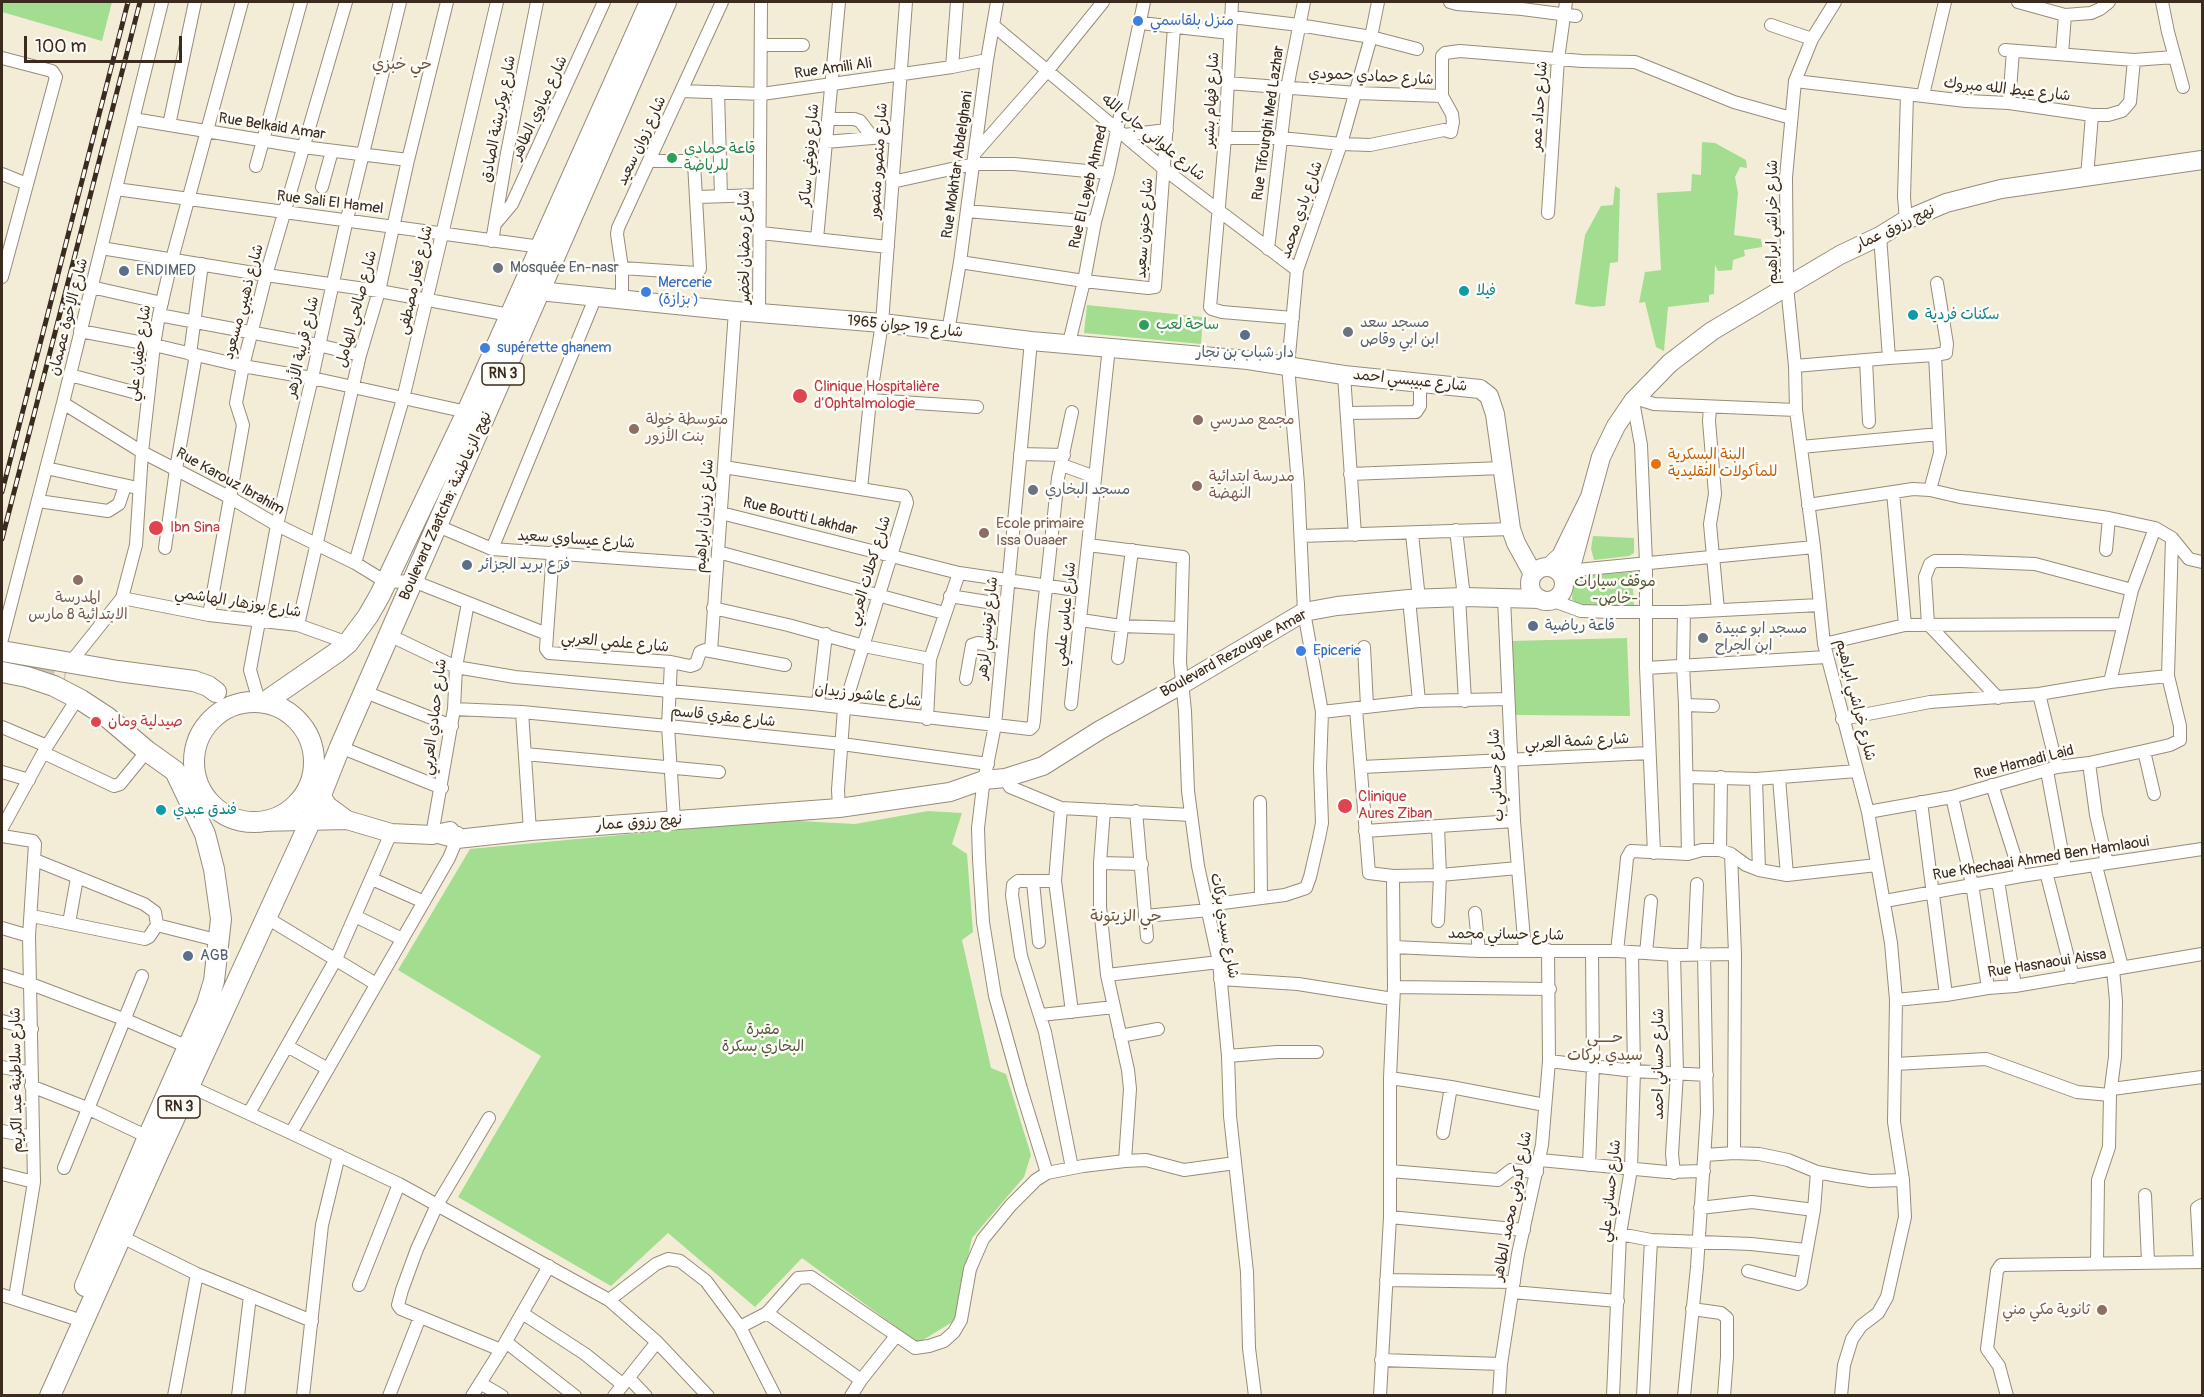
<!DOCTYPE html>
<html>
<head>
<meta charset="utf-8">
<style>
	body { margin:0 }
	#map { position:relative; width:2204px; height:1397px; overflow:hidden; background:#f3edd8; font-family:Pangolin,sans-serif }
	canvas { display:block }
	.frame { position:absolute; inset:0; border:3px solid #3b2a1e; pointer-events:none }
	.scale { position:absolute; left:24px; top:36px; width:158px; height:27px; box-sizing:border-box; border:3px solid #3b2a1e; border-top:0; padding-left:8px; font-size:18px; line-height:21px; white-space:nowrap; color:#3b2a1e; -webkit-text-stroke:4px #fdfcf7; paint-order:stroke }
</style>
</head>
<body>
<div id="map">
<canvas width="2204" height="1397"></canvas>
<div class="frame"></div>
<div class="scale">100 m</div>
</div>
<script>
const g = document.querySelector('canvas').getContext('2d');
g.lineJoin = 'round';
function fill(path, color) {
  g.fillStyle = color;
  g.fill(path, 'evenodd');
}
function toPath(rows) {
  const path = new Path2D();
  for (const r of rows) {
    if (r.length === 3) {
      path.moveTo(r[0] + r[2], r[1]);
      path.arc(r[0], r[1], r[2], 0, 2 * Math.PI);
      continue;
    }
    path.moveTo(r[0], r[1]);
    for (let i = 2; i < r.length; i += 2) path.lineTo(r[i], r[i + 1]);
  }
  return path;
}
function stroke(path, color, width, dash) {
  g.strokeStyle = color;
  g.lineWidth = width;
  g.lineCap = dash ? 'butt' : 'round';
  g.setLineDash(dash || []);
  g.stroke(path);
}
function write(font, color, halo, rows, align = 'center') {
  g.font = font + ' Pangolin,"Playpen Sans Arabic",sans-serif';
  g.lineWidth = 5;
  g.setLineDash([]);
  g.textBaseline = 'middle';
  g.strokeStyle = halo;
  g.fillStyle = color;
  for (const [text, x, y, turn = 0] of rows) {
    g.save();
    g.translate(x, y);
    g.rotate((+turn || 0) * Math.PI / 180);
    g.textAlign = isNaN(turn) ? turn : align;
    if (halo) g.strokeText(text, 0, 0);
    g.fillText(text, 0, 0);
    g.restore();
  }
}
const green = toPath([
	[2,2,112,2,102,41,2,12],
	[1702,142,1715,143,1746,160,1747,168,1740,167,1735,177,1738,193,1734,235,1761,239,1762,247,1744,250,1745,256,1733,260,1732,270,1718,271,1715,265,1714,294,1709,295,1709,302,1668,307,1664,351,1656,347,1645,302,1639,303,1645,272,1661,270,1657,193,1691,191,1692,174,1701,175],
	[1615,186,1620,189,1618,262,1610,263,1605,306,1592,307,1575,304,1585,235,1601,206,1613,205],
	[1087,305,1203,317,1201,344,1084,333],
	[1593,536,1634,538,1634,553,1629,556,1594,560,1591,549],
	[1632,572,1634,607,1579,606,1572,599,1574,579,1580,576],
	[1627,638,1630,716,1516,715,1511,641],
	[928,811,962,813,952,844,967,854,973,932,962,940,991,1068,1006,1074,1031,1155,1024,1177,972,1238,954,1321,918,1343,802,1258,755,1307,668,1233,611,1286,458,1197,541,1056,398,970,470,849,781,820,855,824]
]);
const primaryTunnel = toPath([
	[2,661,48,668],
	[34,674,65,679]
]);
const street = toPath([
	[1232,2,1225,138,1210,307,1212,309,1222,312,1293,318],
	[1450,2,1457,4,1522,9,1576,16],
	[1835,2,1812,39,1795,81,1786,177,1787,286,1795,366,1796,410,1814,547,1824,644,1868,812,1891,943,1896,1000,1894,1122,1903,1180,1905,1217,1887,1297,1878,1313,1861,1326,1852,1339,1844,1365,1841,1396],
	[2018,2,2065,15,2091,13,2100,9,2109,2],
	[2162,2,2168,32,2183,87],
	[1232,17,1299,25,1371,37,1417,49],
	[1141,23,1230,33],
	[993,25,1164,169,1297,270],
	[1771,25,1812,39],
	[761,45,803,45],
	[2005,50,2134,60],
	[2062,54,2065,15],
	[2,58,52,71,56,77,2,277],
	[952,67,957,2],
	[1795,81,1966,101,2009,103,2092,115,2108,115,2122,111,2130,102,2134,60,2174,57],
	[1227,83,1357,93,1442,96],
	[682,91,762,94,952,67,987,60],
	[718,92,721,196],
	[1923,95,1945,2],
	[2009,103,2013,51],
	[133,119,303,147,408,160],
	[828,119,854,119,860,121,873,138],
	[169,125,195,2],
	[1124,135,1167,130],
	[1225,138,1281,138,1341,144,1370,145,1444,130,1451,132,1453,122,1452,114,1442,96,1442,56,1445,53,1460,51,1582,61,1635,62,1734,102,1791,118],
	[826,142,895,136],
	[976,152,1048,70,1103,2],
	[256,166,301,2],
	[2,174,27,184],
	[2087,177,2092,115],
	[892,182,974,164,1014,164,1108,173],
	[322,187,332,151],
	[116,189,541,247],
	[697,197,760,195],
	[967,211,1095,222],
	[1548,213,1558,59,1566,2],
	[1906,220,1904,197,1907,95],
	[496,223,512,204,604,2],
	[761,233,888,247],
	[817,239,839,2],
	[492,241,507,153,537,2],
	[101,248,266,275,379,291,510,315],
	[1268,249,1287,88,1304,2],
	[960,262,1084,281,1148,288,1155,287,1174,27],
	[622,268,697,273,700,269,694,163,690,161,650,161],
	[91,287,162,303],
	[622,299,622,268,617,234,618,228,722,2],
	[759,312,761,2],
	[159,315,318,345,360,355],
	[80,331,154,345,243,366,312,378,467,412],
	[948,332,960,262,987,60,997,2],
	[1031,341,995,725,983,786,978,828,979,859,983,922,995,996,1021,1089,1047,1173],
	[1069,343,1084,281,1095,222,1108,173,1144,2],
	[190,354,202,264],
	[1889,358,1935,355,1946,353,1947,344,1937,283],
	[1866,360,1869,422],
	[1795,366,1889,358,1880,236],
	[70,375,148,396],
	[1344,375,1355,535],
	[1635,398,1654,404,1796,410],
	[870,400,977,407],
	[1633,401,1641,445,1646,563,1646,668,1654,853],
	[63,403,142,452,229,497,277,525,355,563,386,582,413,581,547,634,546,649,549,653,671,662,690,666,696,664,700,652,705,650,785,665],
	[1710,408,1709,421,1715,494,1710,524,1718,610],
	[1347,413,1416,412,1420,406,1420,383],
	[1801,447,1939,434],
	[1020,454,1064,455],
	[1062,465,1095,477],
	[724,467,904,496,906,499,907,503,891,556,844,708,838,790,839,808],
	[46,468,133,487],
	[1350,474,1502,468],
	[861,489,870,400,882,323,906,2],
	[1930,490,1940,453,1935,355],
	[1893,492,1905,625],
	[38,501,108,511,119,504,125,486],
	[1808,505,1913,489,1930,490,1960,497,2109,518,2155,528,2172,538,2189,559,2202,562],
	[721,513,959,573,1083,591],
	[438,526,492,549,717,565],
	[1456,530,1464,597],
	[1412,534,1419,599],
	[1301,536,1511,529],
	[1088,545,1183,557,1180,662,1185,711,1188,791,1198,866,1219,962,1228,1056,1230,1116,1247,1272,1249,1348,1255,1396],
	[165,548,176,469,196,355],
	[492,549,596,296],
	[2106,550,2109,518],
	[718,552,944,613],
	[355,563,403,399,497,2],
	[1564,580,1577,570,1814,547],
	[950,596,1006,605],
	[1459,597,1465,701],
	[122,598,209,615,298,625,348,643],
	[1504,598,1514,821,1525,951],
	[1409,599,1419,701],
	[1551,600,1581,611,1612,612,1684,612,1819,605],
	[713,608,788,625,864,646,930,659],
	[1684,612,1683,665,1685,705,1688,854],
	[209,615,243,425,236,403,243,366,266,275,346,2],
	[1081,620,1121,626,1180,628],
	[298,625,360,355,379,291,408,160,447,2],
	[547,634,553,552],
	[389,635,456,667,515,677,813,704,1030,729,1033,726,1034,721,1041,634,1058,478,1072,412],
	[2,639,63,403,162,2],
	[1824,644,1905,625,2123,624],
	[1364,647,1367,706],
	[711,651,735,311],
	[1118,658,1132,550],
	[671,662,668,726,674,820],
	[70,663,122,598,136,545,142,452,154,345,159,315,172,259,242,2],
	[1646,668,1826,657],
	[966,679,972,645,978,643,1001,647],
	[2110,682,2132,590,2155,528],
	[365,692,452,726],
	[1998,698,1928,624,1925,577,1930,564,1935,561,1960,561,2035,564,2132,590],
	[259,701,250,670,277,525,312,378,347,219,400,2],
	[818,704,826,634],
	[1071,704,1109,347],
	[1685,705,1713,706],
	[454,709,522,712,678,727,842,744,988,764],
	[1356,709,1369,873,1393,876,1440,875,1518,868],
	[522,712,530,831],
	[1322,712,1419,701,1508,699],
	[927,719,930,659,959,573],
	[1842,719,1930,702,2039,694],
	[2,727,47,746],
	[340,747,442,788],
	[2144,751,2170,745,2180,740,2180,726,2168,676],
	[44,753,114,786,120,784,147,751],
	[525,754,719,772],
	[2089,763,2096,815,2107,863],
	[1362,767,1649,753],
	[2057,767,2039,694,2110,682,2168,676,2172,538],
	[2047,771,2065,868],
	[2,772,29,780],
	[1687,777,1756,779,1857,771],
	[1005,778,1010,787,1061,808,1191,815],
	[1779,778,1787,875],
	[1756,779,1759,870],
	[1992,785,2021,876],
	[1952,797,1972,884,1988,988],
	[1260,802,1261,897],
	[1921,802,1946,995],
	[1061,808,1055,881,1072,1012],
	[1104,810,1100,863,1100,907,1107,975,1128,1070,1130,1089,1125,1161],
	[1136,811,1147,937],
	[1868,812,1952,797,2057,767,2089,763,2144,751,2154,794],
	[2,828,47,746,77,699],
	[1365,831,1514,821],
	[458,833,457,839,449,858,291,1133,399,1184,609,1300,657,1342,708,1396],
	[432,835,454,709,456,667,468,603],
	[2,836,33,841,35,844,29,936,34,1182,15,1298],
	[1720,850,1721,777],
	[1731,854,1735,954,1734,1153],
	[35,860,144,904,155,912,157,925,220,941],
	[1100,863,1142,864],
	[2096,866,2122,967],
	[2046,872,2073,977],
	[372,879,424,902],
	[1055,881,1018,881,1013,885,1012,895,1021,956,1045,1032,1072,1168],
	[1998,881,2015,986],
	[1033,882,1039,942],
	[1885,901,2021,876,2202,849],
	[1207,905,1285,895,1306,888,1310,877,1319,838,1322,823,1320,768,1322,712,1304,612,1298,484,1288,366,1297,270,1341,144,1371,37,1378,2],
	[1475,913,1479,951],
	[32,916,145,939,149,937,157,925],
	[355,916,402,939],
	[1145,916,1209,910],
	[267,918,376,984],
	[1438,921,1440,875,1438,827],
	[69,923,77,878],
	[2,928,29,936],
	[1394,947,1479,951,1617,951,1674,955,1735,954],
	[1617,951,1626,869,1627,858,1631,851,1688,854,1702,850,1720,850,1731,854,1746,865,1759,870,1787,875,1877,865],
	[1646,953,1651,901],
	[1694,954,1697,884],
	[1674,955,1677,1073,1672,1154,1674,1173],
	[2,975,31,984,126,1020,188,1047],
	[1107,975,1219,962],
	[1220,979,1298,984,1393,999],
	[1394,987,1550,989],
	[1896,1000,1946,995,1988,988,2015,986,2202,954],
	[1041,1015,1114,1007],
	[2,1021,32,1029],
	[1120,1036,1158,1029],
	[287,1046,328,1069],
	[1228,1056,1277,1052,1317,1052],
	[1549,1061,1634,1071,1707,1075],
	[1895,1064,1986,1059,2077,1092,2110,1095],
	[2,1067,31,1073],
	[1390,1078,1451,1087,1545,1105],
	[31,1086,87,1108,148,1137],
	[189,1086,291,1133],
	[2112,1089,2202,1077],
	[249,1113,336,959,391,833],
	[489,1118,437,1205,417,1249,402,1290,398,1305,401,1309,501,1350,549,1266],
	[2,1131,33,1137],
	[1443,1133,1451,1087],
	[1705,1155,1734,1153,1759,1154,1788,1160,1817,1172,1838,1176,1870,1181,1903,1180],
	[1540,1160,1667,1172,1704,1171],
	[1589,1165,1593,1066,1592,951],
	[64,1168,142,976],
	[1390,1171,1498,1180,1511,1170,1537,1172],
	[2,1174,34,1182],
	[2145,1195,2148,1262],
	[1700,1208,1752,1202,1814,1210],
	[1390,1217,1524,1230],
	[1620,1234,1651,1240,1751,1244,1806,1250],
	[122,1237,197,1274,312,1321],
	[2200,1262,2197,1208,2202,1205],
	[2097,1263,2098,1180,2109,1147,2110,1095,2115,1057,2116,1001,2113,969],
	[1748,1271,1798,1284,1801,1282,1814,1210,1817,1172],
	[1386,1280,1514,1282],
	[359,1285,399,1184],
	[1512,1292,1618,1301],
	[2,1295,73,1318],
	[609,1300,656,1264,668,1259,680,1261,706,1281,740,1327,767,1313,798,1278,811,1277,915,1348,929,1346,944,1341,954,1332,961,1320,970,1269,983,1239,1011,1205,1036,1180,1047,1173,1083,1166,1125,1161,1146,1160,1184,1170,1235,1163],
	[1692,1309,1721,1313,1727,1318,1727,1357,1724,1396],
	[522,1313,585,1354,622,1384],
	[767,1313,861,1380],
	[740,1327,775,1396],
	[506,1342,575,1396],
	[1381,1360,1501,1364],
	[629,1378,646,1396],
	[480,1383,502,1396],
	[174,1396,197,1274],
	[238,1396,250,1296],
	[303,1396,322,1225,339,1155],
	[389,1396,420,1317],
	[472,1396,501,1350],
	[614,1396,657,1342],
	[851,1396,861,1380,896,1336],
	[1380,1396,1390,1217,1390,1078,1394,987,1393,876],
	[1499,1396,1501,1364,1518,1254,1542,1145,1549,1061,1548,950],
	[1613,1396,1620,1234,1631,1169,1634,1071,1632,953],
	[1643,1396,1651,1240],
	[1684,1396,1697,1267,1707,1112,1704,954],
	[2007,1396,1999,1366,1987,1349,1997,1271,2001,1265,2202,1262]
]);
const secondary = toPath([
	[527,287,539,291,735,311,882,323,1031,341,1248,360,1344,375,1480,389,1489,396,1495,414,1511,529,1516,543,1533,574],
	[1590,497,1601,457,1616,426,1633,401,1670,363,1712,331,1840,255,1880,236,1906,220,1946,203,2001,189,2202,160],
	[1549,567,1561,556,1590,497,1573,560,1559,572],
	[1547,584,17],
	[312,782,328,806,347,820],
	[259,822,347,820,391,833,432,835,450,831],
	[439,834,457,839,530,831,839,808,950,792,984,780,1005,778,1043,766,1100,730,1181,685,1304,612,1337,606,1409,599,1464,597,1540,599]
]);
const primary = toPath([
	[2,651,118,671,194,681,208,686,216,692],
	[2,672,27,677,54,686,81,700,107,717,147,751,175,771,205,834,214,869,221,919,214,981,207,1004,148,1137,85,1286],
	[254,762,60],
	[265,702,336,653,348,643,368,616,380,595,467,412,650,2],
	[50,1396,158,1154,311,820,340,747,666,2]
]);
const rail = toPath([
	[2,492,128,2],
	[2,539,140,2]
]);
const markers = [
	[1138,21,6,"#3f7fe0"],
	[672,158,6,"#2e9e5b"],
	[498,268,6,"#6b7280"],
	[124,271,6,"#5c6f8a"],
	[1464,291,6,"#0f9aa8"],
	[646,292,6,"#3f7fe0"],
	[1913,315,6,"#0f9aa8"],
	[1144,325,6,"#2e9e5b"],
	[1348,332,6,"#6b7280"],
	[1245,335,6,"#5c6f8a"],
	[485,348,6,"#3f7fe0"],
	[800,396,8,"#e0444e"],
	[1198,420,6,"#8d6e63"],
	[634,429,6,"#8d6e63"],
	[1656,464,6,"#e8710a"],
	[1197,486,6,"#8d6e63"],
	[1033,490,6,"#6b7280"],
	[156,528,8,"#e0444e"],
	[984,533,6,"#8d6e63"],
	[467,565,6,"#5c6f8a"],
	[78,580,6,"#8d6e63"],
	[1533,626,6,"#5c6f8a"],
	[1703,638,6,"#6b7280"],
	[1301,651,6,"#3f7fe0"],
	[96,722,6,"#e0444e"],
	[1345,806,8,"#e0444e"],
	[161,810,6,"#0f9aa8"],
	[188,956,6,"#5c6f8a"],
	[2102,1310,6,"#8d6e63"]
];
const shields = [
	[503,374,42],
	[179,1107,42]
];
const shieldNames = [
	["RN 3",503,374],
	["RN 3",179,1107]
];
const shopNames = [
	["منزل بلقاسمي",1150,21],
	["Mercerie",658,283],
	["(بزازة )",658,300],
	["supérette ghanem",497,348],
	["Epicerie",1313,651]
];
const streetNames = [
	["Rue Amili Ali",833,69,-8],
	["شارع حمادي حمودي",1371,77,3],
	["شارع عيط الله مبروك",2007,90,6],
	["شارع فهام بشير",1212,100,-87],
	["شارع حداد عمر",1540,106,-86],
	["شارع مياوي الطاهر",540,108,-65],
	["شارع بوكريشة الصادق",499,119,-79],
	["Rue Tifourghi Med Lazhar",1269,123,-82],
	["Rue Belkaid Amar",272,127,9],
	["شارع علواني جاب الله",1153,138,39],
	["شارع زوان سعيد",642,141,-65],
	["شارع ونوغي ساكر",810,155,-85],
	["شارع منصور منصور",879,161,-86],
	["Rue Mokhtar Abdelghani",958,165,-82],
	["Rue El Layeb Ahmed",1089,187,-77],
	["Rue Sali El Hamel",330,203,7],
	["شارع بادي محمد",1302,210,-71],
	["شارع خراشي ابراهيم",1773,222,-90],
	["شارع حنون سعيد",1145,228,-86],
	["نهج رزوق عمار",1895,228,-26],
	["شارع رمضان لخضر",745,247,-90],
	["شارع قعار مصطفى",416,280,-77],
	["شارع ذهيبي مسعود",244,302,-75],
	["شارع صالحي الهامل",357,309,-75],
	["شارع الإخوة عصمان",69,317,-76],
	["شارع 19 جوان 1965",905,327,6],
	["شارع قريبة الأزهر",303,347,-77],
	["شارع حفيان علي",140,353,-82],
	["شارع عبيبسي احمد",1410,381,6],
	["Rue Karouz Ibrahim",230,482,29],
	["Boulevard Zaatcha; نهج الزعاطشة",446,506,-66],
	["شارع زيدان ابراهيم",705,516,-86],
	["Rue Boutti Lakhdar",800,517,14],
	["شارع عيساوي سعيد",576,540,4],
	["شارع كحلات العربي",870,571,-73],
	["شارع بوزهار الهاشمي",238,603,9],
	["شارع عباس علمي",1066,614,-84],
	["شارع تونسي لزهر",988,628,-84],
	["شارع علمي العربي",615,643,5],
	["Boulevard Rezougue Amar",1234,654,-29],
	["شارع عاشور زيدان",868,696,7],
	["شارع خراشي ابراهيم",1855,700,76],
	["شارع حمادي العربي",435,717,-83],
	["شارع مقري قاسم",723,717,6],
	["شارع شمة العربي",1577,742,-3],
	["Rue Hamadi Laid",2024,763,-14],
	["شارع حساني ب",1497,775,-93],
	["نهج رزوق عمار",639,823,-4],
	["Rue Khechaai Ahmed Ben Hamlaoui",2041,859,-9],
	["شارع سيدي بركات",1224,926,80],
	["شارع حساني محمد",1506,935,1],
	["Rue Hasnaoui Aissa",2047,964,-9],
	["شارع حساني احمد",1659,1064,-90],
	["شارع سلاطينة عبد الكريم",17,1080,-91],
	["شارع حساني علي",1611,1191,-84],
	["شارع كدوني محمد الطاهر",1513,1206,-79]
];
const leisureNames = [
	["قاعة حمادي",684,149],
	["للرياضة",684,166],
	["ساحة لعب",1156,325]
];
const worshipNames = [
	["Mosquée En-nasr",510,268],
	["مسجد سعد",1360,323],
	["ابن ابي وقاص",1360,340],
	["مسجد البخاري",1045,490],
	["مسجد ابو عبيدة",1715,629],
	["ابن الجراح",1715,646]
];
const serviceNames = [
	["ENDIMED",136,271],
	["دار شباب بن نجار",1245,353,"center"],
	["فرع بريد الجزائر",479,565],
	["قاعة رياضية",1545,626],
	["AGB",200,956]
];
const cultureNames = [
	["فيلا",1476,291],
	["سكنات فردية",1925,315],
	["فندق عبدي",173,810]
];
const healthNames = [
	["Clinique Hospitalière",814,387],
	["d'Ophtalmologie",814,404],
	["Ibn Sina",170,528],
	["صيدلية ومان",108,722],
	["Clinique",1358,797],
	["Aures Ziban",1358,814]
];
const educationNames = [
	["متوسطة خولة",646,420],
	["بنت الأزور",646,437],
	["مجمع مدرسي",1210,420],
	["مدرسة ابتدائية",1209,477],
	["النهضة",1209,494],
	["Ecole primaire",996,524],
	["Issa Ouaaer",996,541],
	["المدرسة",78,598,"center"],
	["الابتدائية 8 مارس",78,615,"center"],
	["ثانوية مكي مني",2090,1310,"right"]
];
const foodNames = [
	["البنة البسكرية",1668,455],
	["للمأكولات التقليدية",1668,472]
];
const parkNames = [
	["موقف سيارات",1615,582],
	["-خاص-",1615,599],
	["مقبرة",763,1030],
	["البخاري بسكرة",763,1047]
];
const neighbourhoodNames = [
	["حي خبزي",402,65],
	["حي الزيتونة",1126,917],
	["حــــي",1605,1038],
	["سيدي بركات",1605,1056]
];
fill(green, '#a3dd90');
stroke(primaryTunnel, '#cec6b3', 20, [20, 10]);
stroke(street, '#978c7b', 14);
stroke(secondary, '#978c7b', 20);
stroke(primary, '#978c7b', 22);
stroke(street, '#fff', 12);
stroke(secondary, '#fff', 18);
stroke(primary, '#fff', 20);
stroke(rail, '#3b2a1e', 5);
stroke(rail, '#fdfcf7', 3, [9]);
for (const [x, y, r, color] of markers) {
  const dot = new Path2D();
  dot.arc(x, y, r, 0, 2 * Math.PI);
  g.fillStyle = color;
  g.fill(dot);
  stroke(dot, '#fdfcf7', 2);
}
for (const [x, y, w] of shields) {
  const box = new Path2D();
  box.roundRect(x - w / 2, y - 11, w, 22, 4.5);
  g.fillStyle = '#fdfcf7';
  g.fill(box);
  stroke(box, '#3b2a1e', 1.5);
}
write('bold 14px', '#3b2a1e', null, shieldNames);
write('15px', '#366cbe', '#fdfcf7', shopNames, 'left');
write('15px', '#3b2a1e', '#fdfcf7', streetNames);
write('15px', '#27864d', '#fdfcf7', leisureNames, 'left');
write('15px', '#5b616d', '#fdfcf7', worshipNames, 'left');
write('15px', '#4e5e75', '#fdfcf7', serviceNames, 'left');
write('15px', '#0d838f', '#fdfcf7', cultureNames, 'left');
write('15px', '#be3a42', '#fdfcf7', healthNames, 'left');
write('15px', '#785e54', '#fdfcf7', educationNames, 'left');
write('15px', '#c56008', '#fdfcf7', foodNames, 'left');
write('15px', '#55573a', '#fdfcf7', parkNames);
write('16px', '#6c533c', '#fdfcf7', neighbourhoodNames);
</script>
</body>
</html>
